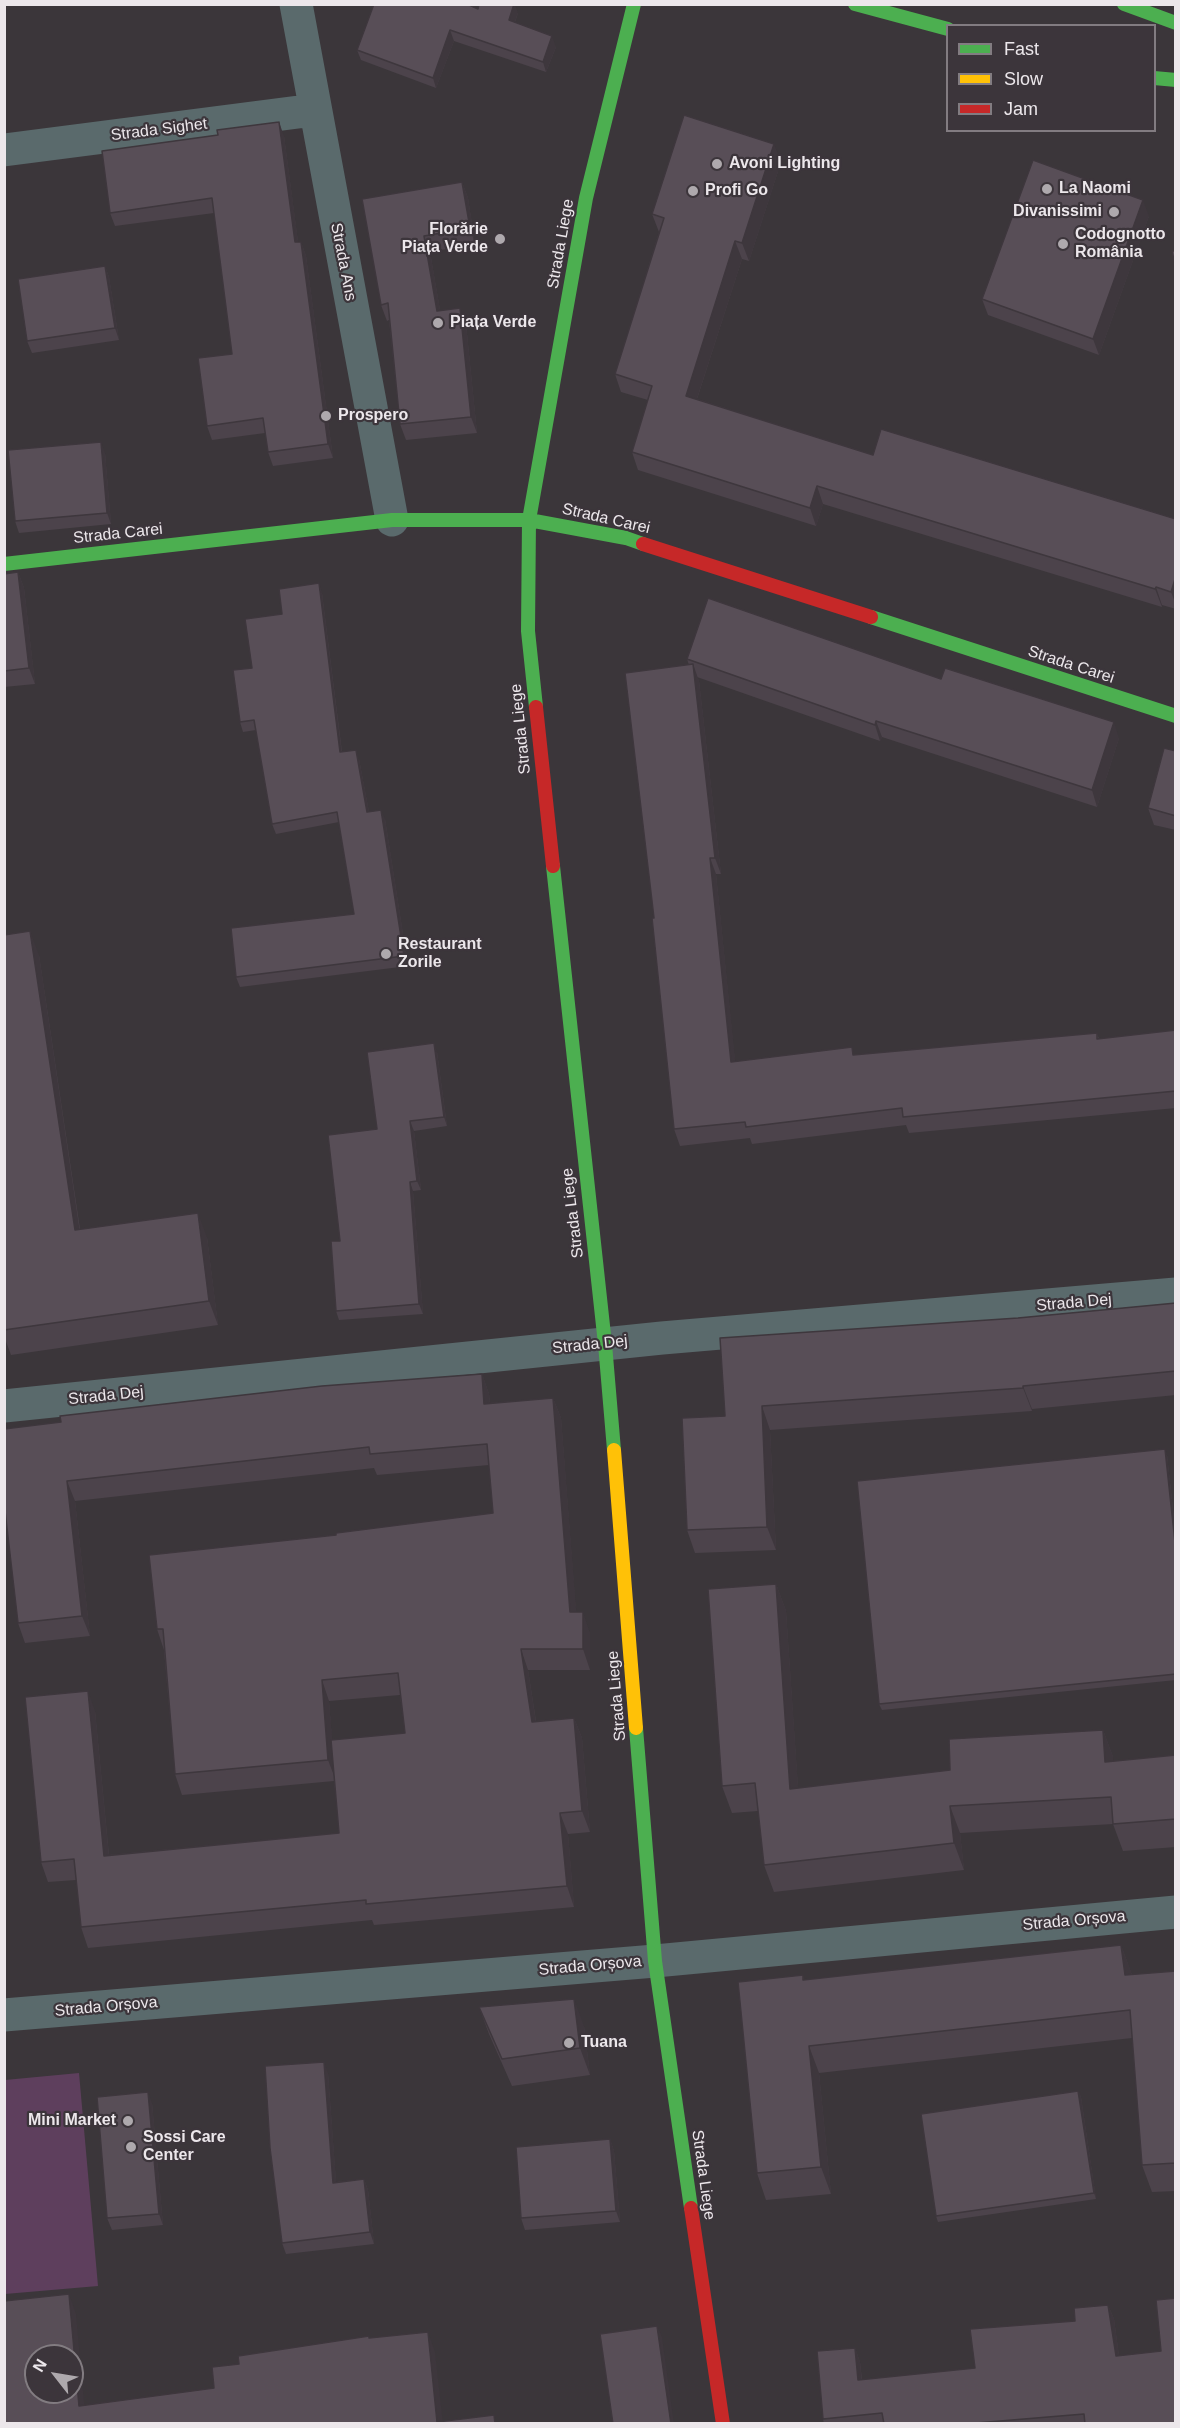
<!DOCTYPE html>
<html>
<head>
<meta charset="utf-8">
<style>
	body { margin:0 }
	#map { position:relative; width:1180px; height:2428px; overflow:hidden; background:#3b363a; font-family:Helvetica,sans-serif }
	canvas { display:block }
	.frame { position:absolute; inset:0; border:6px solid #ece7eb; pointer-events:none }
	.legend { position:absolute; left:946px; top:24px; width:210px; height:108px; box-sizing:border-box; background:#3c353b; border:2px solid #827c81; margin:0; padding:8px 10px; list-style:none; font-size:18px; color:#ece7eb }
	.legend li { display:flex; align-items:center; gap:12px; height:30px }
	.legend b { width:30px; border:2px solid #827c81 }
	.north { position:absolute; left:24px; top:2344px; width:60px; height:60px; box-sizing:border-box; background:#3c353b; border:2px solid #827c81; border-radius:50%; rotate:301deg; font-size:16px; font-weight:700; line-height:24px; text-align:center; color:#ece7eb }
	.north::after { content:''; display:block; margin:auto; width:21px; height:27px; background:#aea9ad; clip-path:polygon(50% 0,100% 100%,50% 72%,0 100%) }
</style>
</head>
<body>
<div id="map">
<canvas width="1180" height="2428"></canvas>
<div class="frame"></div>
<ul class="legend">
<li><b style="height:8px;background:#4caf50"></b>Fast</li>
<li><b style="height:8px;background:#ffc107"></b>Slow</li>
<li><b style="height:8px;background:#c62828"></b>Jam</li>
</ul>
<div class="north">N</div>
</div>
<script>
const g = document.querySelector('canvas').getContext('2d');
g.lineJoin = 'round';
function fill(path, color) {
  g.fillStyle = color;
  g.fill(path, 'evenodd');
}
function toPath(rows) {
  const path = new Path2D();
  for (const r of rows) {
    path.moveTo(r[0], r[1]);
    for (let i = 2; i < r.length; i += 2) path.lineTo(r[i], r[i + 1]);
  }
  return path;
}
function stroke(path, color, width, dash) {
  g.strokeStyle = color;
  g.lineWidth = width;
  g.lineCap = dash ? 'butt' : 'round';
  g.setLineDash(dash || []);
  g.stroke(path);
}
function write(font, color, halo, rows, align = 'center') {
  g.font = font + ' Helvetica,sans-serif';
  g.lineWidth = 4.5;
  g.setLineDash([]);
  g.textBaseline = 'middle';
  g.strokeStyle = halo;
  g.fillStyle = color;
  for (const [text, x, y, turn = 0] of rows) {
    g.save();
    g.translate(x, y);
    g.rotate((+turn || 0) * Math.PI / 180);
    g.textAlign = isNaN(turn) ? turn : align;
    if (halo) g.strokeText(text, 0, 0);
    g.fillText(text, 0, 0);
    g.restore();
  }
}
const green = toPath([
	[79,2073,98,2286,5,2294,5,2080]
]);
const street = toPath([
	[296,4,392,520],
	[4,150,314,110],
	[4,1406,662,1338,1176,1294],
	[4,2015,655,1961,1176,1912]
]);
const fast = toPath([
	[855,4,948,29],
	[1124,4,1176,23],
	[1154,78,1176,80],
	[4,564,392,520,529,520,626,538,643,544],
	[871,617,1176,716],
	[536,707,528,631,529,520,586,198,634,4],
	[553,866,605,1344,614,1450],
	[636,1728,655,1961,691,2208]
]);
const slow = toPath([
	[614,1450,636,1728]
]);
const jam = toPath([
	[643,544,871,617],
	[536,707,553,866],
	[691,2208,723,2424]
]);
const wall = toPath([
	[478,9,518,13,515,22,556,47,546,72,454,41,436,88,361,60,357,50],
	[284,136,298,242,301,242,306,256,333,458,273,466,268,452,265,433,212,440,207,426,232,354,214,213,115,226,110,213],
	[781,162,749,261,742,259,697,399,873,455,1176,519,1176,609,1162,605,1162,607,823,504,816,526,638,470,632,452,648,400,621,392,615,374,659,232,652,214],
	[462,182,468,198,475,244,430,252,440,310,466,324,477,433,406,440,400,424,389,320,387,321,381,305,362,199],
	[1149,216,1099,355,988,315,982,299],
	[105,266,109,277,119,340,32,353,27,341],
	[105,453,111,524,19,533,15,521],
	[18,572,24,588,35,684,4,687,4,574],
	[322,593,342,752,359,759,369,812,385,819,408,966,240,987,236,977,354,914,339,822,276,834,272,824,256,730,243,732,240,722,252,668,282,614],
	[687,659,941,679,1119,738,1097,807,882,737,880,741,697,677,699,681,721,874,716,874,735,1062,855,1055,1097,1033,1099,1039,1176,1030,1176,1108,909,1133,906,1125,752,1144,750,1138,680,1146,674,1129,654,918,689,665],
	[1176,751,1176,830,1154,825,1148,808],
	[4,935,39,955,80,1229,207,1237,218,1325,11,1355,4,1336],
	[437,1052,447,1126,414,1131,421,1190,413,1191,423,1314,339,1320,336,1311,377,1129],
	[1176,1303,1176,1395,1032,1409,1032,1411,770,1430,776,1550,695,1553,687,1530,725,1416,1018,1318],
	[482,1374,489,1394,490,1403,553,1398,561,1418,576,1612,590,1633,590,1670,528,1670,536,1721,574,1718,582,1738,590,1832,568,1834,574,1907,374,1925,372,1920,88,1948,81,1927,76,1880,48,1882,41,1862,95,1711,109,1855,339,1833,334,1781,182,1795,175,1774,164,1650,157,1629,336,1535,493,1513,489,1465,377,1475,374,1468,75,1501,90,1636,25,1643,18,1623,4,1429],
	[400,1695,405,1733,332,1740,329,1701],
	[1167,1455,1176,1537,1176,1680,882,1710,879,1704],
	[776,1584,786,1611,798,1788,950,1770,1103,1730,1113,1757,1113,1761,1176,1755,1176,1847,1123,1851,1113,1824,960,1833,964,1870,774,1892,764,1865,758,1811,732,1813,722,1786],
	[1121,1945,1132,1975,1176,1971,1176,2191,1152,2192,1142,2165,1132,2038,819,2073,831,2194,766,2200,757,2173,803,1975,804,1980],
	[479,2007,584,2026,590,2075,512,2086,489,2034],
	[328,2073,336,2182,364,2179,368,2190,374,2244,286,2254,282,2243],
	[1078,2091,1081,2097,1096,2199,938,2222,936,2216],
	[152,2103,163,2225,112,2230,107,2218],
	[610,2139,614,2151,620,2222,525,2230,521,2218],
	[1108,2305,1114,2319,1119,2356,1176,2424,824,2424,823,2419,855,2348,860,2362,862,2380,975,2368,1075,2321]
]);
const shadedWall = toPath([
	[514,4,515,4,518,13,512,30,509,20],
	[450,30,454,41,436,88,433,78],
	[552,36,556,47,546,72,543,62],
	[279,122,284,136,300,256,295,242],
	[774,144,781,162,749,261,742,243],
	[462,182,468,198,475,244,470,228],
	[1143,200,1149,216,1099,355,1093,339],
	[424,236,430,252,443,327,437,311],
	[735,241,742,259,692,414,686,396],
	[301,242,306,256,333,458,328,444],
	[105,266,109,277,119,340,115,328],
	[460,308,466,324,477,433,471,417],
	[101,442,105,453,111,524,107,513],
	[817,486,823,504,816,526,810,508],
	[18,572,24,588,35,684,29,668],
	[1176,576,1176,605,1171,592],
	[319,583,322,593,343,762,340,752],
	[1156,587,1162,605,1162,607,1155,589],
	[693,664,699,681,721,874,715,858],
	[876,721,882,737,880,741,875,725],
	[1114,722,1119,738,1097,807,1092,790],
	[356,750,359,759,371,822,367,812],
	[381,810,385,819,408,966,404,956],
	[710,858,716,874,737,1078,731,1062],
	[30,931,39,955,83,1253,75,1230],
	[434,1043,437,1052,447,1126,444,1117],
	[410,1121,414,1131,421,1190,417,1181],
	[410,1182,413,1191,423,1314,419,1304],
	[198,1213,207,1237,218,1325,209,1301],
	[482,1374,489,1394,492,1424,484,1404],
	[1023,1386,1032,1409,1032,1411,1023,1388],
	[553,1398,561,1418,578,1633,570,1612],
	[762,1406,770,1430,776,1550,767,1527],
	[1165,1449,1167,1455,1176,1537,1176,1552],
	[67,1481,75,1501,90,1636,82,1616],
	[776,1584,786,1611,800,1816,790,1789],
	[583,1612,590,1633,590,1670,583,1649],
	[521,1649,528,1670,539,1742,532,1722],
	[322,1680,329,1701,336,1781,328,1760],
	[88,1691,95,1711,111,1877,104,1856],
	[574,1718,582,1738,590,1832,582,1811],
	[1103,1730,1113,1757,1115,1789,1105,1762],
	[950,1806,960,1833,964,1870,954,1843],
	[560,1813,568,1834,574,1907,567,1886],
	[1121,1945,1131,1972,1135,2002,1125,1975],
	[574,1999,584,2026,590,2075,580,2048],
	[809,2046,819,2073,831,2194,821,2167],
	[324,2062,328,2073,337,2194,333,2183],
	[1078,2091,1081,2097,1096,2199,1094,2193],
	[148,2092,152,2103,163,2225,159,2214],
	[610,2139,614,2151,620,2222,616,2211],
	[364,2179,368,2190,374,2244,370,2232],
	[69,2294,76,2314,86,2424,79,2406],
	[1108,2305,1114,2319,1121,2371,1116,2356],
	[657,2326,662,2337,674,2424,671,2424],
	[428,2332,435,2352,443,2424,437,2422],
	[855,2348,860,2362,863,2395,858,2380]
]);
const building = toPath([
	[374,4,467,4,478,9,479,4,514,4,509,20,552,36,543,62,450,30,433,78,357,50,374,4],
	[684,115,774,144,742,243,735,241,686,396,873,455,881,429,1176,519,1176,576,1171,592,1156,587,1155,589,817,486,810,508,632,452,652,386,615,374,664,218,652,214,684,115],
	[279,122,295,242,301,242,328,444,268,452,263,418,207,426,198,358,232,354,212,198,110,213,102,151,218,135,217,130,279,122],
	[1033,160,1143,200,1093,339,982,299,1033,160],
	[462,182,470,228,424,236,437,311,460,308,471,417,400,424,388,303,381,305,362,199,462,182],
	[1172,251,1176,251,1176,269,1172,251],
	[105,266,115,328,27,341,18,279,105,266],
	[101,442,107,513,15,521,8,450,101,442],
	[18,572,29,668,4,671,4,574,18,572],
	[319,583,340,752,356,750,367,812,381,810,404,956,236,977,231,928,354,914,337,812,272,824,254,720,240,722,233,670,252,668,245,619,282,614,279,589,319,583],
	[708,598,941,679,945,668,1114,722,1092,790,876,721,875,725,687,659,708,598],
	[693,664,715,858,710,858,731,1062,852,1047,853,1055,1097,1033,1097,1039,1176,1030,1176,1091,903,1117,902,1108,746,1127,745,1122,674,1129,652,918,654,918,625,673,693,664],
	[1164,748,1176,751,1176,816,1148,808,1164,748],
	[30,931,75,1230,198,1213,209,1301,4,1330,4,935,30,931],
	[434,1043,444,1117,410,1121,417,1181,410,1182,419,1304,336,1311,331,1241,340,1241,328,1135,377,1129,367,1052,434,1043],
	[1176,1303,1176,1371,1023,1386,1023,1388,762,1406,767,1527,687,1530,682,1418,725,1416,720,1338,1018,1318,1176,1303],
	[482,1374,484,1404,553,1398,570,1612,583,1612,583,1649,521,1649,532,1722,574,1718,582,1811,560,1813,567,1886,366,1904,366,1900,81,1927,74,1859,41,1862,25,1697,88,1691,104,1856,339,1833,331,1740,405,1733,398,1673,322,1680,328,1760,175,1774,163,1629,157,1629,149,1555,336,1535,336,1533,493,1513,487,1444,370,1454,369,1447,67,1481,82,1616,18,1623,4,1502,4,1429,61,1422,60,1416,322,1386,482,1374],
	[1165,1449,1176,1552,1176,1674,879,1704,857,1481,1165,1449],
	[776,1584,790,1789,950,1770,949,1739,1103,1730,1105,1762,1176,1755,1176,1819,1113,1824,1111,1797,950,1806,954,1843,764,1865,755,1783,722,1786,708,1589,776,1584],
	[1121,1945,1125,1975,1176,1971,1176,2163,1142,2165,1130,2010,809,2046,821,2167,757,2173,738,1982,803,1975,803,1980,1121,1945],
	[574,1999,580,2048,502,2059,479,2007,574,1999],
	[324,2062,333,2183,364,2179,370,2232,282,2243,270,2148,265,2066,324,2062],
	[1078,2091,1094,2193,936,2216,921,2114,1078,2091],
	[148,2092,159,2214,107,2218,97,2097,148,2092],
	[610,2139,616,2211,521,2218,516,2147,610,2139],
	[69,2294,79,2406,214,2388,212,2367,239,2364,238,2356,369,2336,369,2338,428,2332,437,2422,494,2415,495,2424,4,2424,4,2301,69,2294],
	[36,2356,72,2356,72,2392,36,2392,36,2356],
	[1176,2298,1176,2424,1085,2424,1084,2414,964,2424,884,2424,882,2413,823,2419,817,2351,855,2348,858,2380,975,2368,970,2329,1075,2321,1074,2308,1108,2305,1116,2356,1161,2351,1156,2300,1176,2298],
	[657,2326,671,2424,613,2424,600,2334,657,2326]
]);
const markers = [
	[717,164,6,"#aea9ad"],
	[1047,189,6,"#aea9ad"],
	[693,191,6,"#aea9ad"],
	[1114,212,6,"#aea9ad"],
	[500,239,6,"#aea9ad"],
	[1063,244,6,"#aea9ad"],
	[438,323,6,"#aea9ad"],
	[326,416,6,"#aea9ad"],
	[386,954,6,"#aea9ad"],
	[569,2043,6,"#aea9ad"],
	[128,2121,6,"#aea9ad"],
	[131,2147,6,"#aea9ad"]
];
const streetNames = [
	["Strada Sighet",159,130,-7],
	["Strada Liege",561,244,-80],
	["Strada Ans",343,262,79],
	["Strada Carei",606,519,13],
	["Strada Carei",118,534,-6],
	["Strada Carei",1071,665,18],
	["Strada Liege",521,729,-96],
	["Strada Liege",573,1213,-97],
	["Strada Dej",1074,1303,-5],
	["Strada Dej",590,1345,-6],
	["Strada Dej",106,1396,-6],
	["Strada Liege",617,1696,-95],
	["Strada Orșova",1074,1921,-5],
	["Strada Orșova",590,1966,-5],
	["Strada Orșova",106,2007,-5],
	["Strada Liege",703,2175,82]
];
const poiNames = [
	["Avoni Lighting",729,164],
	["La Naomi",1059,189],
	["Profi Go",705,191],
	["Divanissimi",1102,212,"right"],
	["Florărie",488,230,"right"],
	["Piața Verde",488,248,"right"],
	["Codognotto",1075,235],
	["România",1075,253],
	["Piața Verde",450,323],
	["Prospero",338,416],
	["Restaurant",398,945],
	["Zorile",398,963],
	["Tuana",581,2043],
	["Mini Market",116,2121,"right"],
	["Sossi Care",143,2138],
	["Center",143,2156]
];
fill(green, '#5e3f5d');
stroke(street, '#5a6a6c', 33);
stroke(fast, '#4caf50', 14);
stroke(slow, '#ffc107', 14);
stroke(jam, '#c62828', 14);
fill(wall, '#4c434b');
fill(shadedWall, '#3e373d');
fill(building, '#584e57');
stroke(building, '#3e373d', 1.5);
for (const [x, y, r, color] of markers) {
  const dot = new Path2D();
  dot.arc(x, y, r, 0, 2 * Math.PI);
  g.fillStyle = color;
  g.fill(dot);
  stroke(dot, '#3c353b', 2);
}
write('16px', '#ece7eb', '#3c353b', streetNames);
write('bold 16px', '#ece7eb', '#3c353b', poiNames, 'left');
</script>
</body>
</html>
